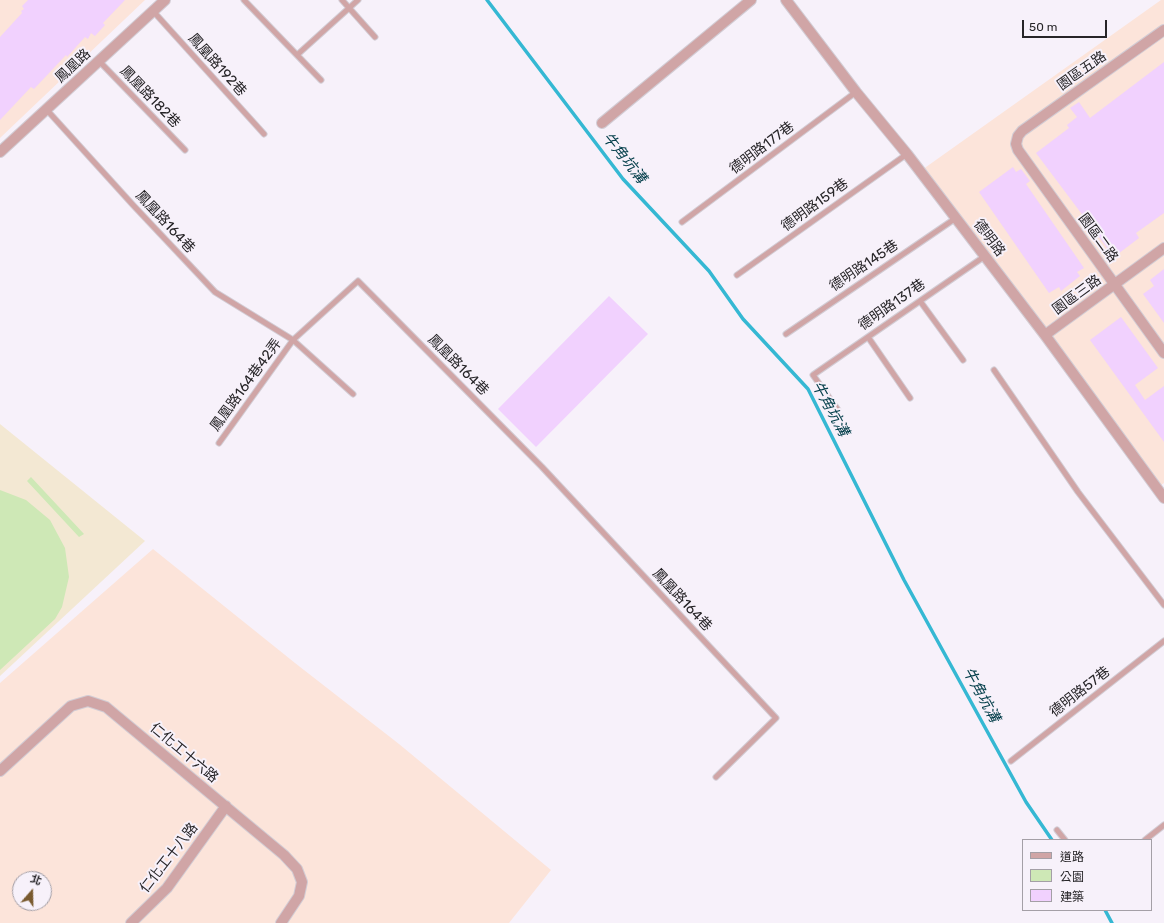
<!DOCTYPE html>
<html>
<head>
<meta charset="utf-8">
<style>
	body { margin:0 }
	#map { position:relative; width:1164px; height:923px; overflow:hidden; background:#f7f1fa; font-family:Rubik,"Noto Sans TC",sans-serif }
	canvas { display:block }
	.legend { position:absolute; left:1022px; top:839px; width:130px; height:72px; box-sizing:border-box; background:#f7f1fa; border:1px solid #a49fa6; margin:0; padding:5px 7px; list-style:none; font-size:12px; color:#272528 }
	.legend li { display:flex; align-items:center; gap:8px; height:20px }
	.legend b { width:20px; border:1px solid #a49fa6 }
	.north { position:absolute; left:12px; top:871px; width:40px; height:40px; box-sizing:border-box; background:#f7f1fa; border:1px solid #a49fa6; border-radius:50%; rotate:20deg; font-size:11px; font-weight:700; line-height:16px; text-align:center; color:#272528 }
	.north::after { content:''; display:block; margin:auto; width:14px; height:18px; background:#795a2f; clip-path:polygon(50% 0,100% 100%,50% 72%,0 100%) }
	.scale { position:absolute; left:1022px; top:20px; width:85px; height:18px; box-sizing:border-box; border:2px solid #272528; border-top:0; padding-left:5px; font-size:12px; line-height:14px; white-space:nowrap; color:#272528; -webkit-text-stroke:3px #f7f1fa; paint-order:stroke }
</style>
</head>
<body>
<div id="map">
<canvas width="1164" height="923"></canvas>
<ul class="legend">
<li><b style="height:5px;background:#d0a5a6"></b>道路</li>
<li><b style="height:11px;background:#cee8b6"></b>公園</li>
<li><b style="height:11px;background:#f1d1fe"></b>建築</li>
</ul>
<div class="north">北</div>
<div class="scale">50 m</div>
</div>
<script>
const g = document.querySelector('canvas').getContext('2d');
g.lineJoin = 'round';
function fill(path, color) {
  g.fillStyle = color;
  g.fill(path, 'evenodd');
}
function toPath(rows) {
  const path = new Path2D();
  for (const r of rows) {
    path.moveTo(r[0], r[1]);
    for (let i = 2; i < r.length; i += 2) path.lineTo(r[i], r[i + 1]);
  }
  return path;
}
function stroke(path, color, width, dash) {
  g.strokeStyle = color;
  g.lineWidth = width;
  g.lineCap = dash ? 'butt' : 'round';
  g.setLineDash(dash || []);
  g.stroke(path);
}
function write(font, color, halo, rows, align = 'center') {
  g.font = font + ' Rubik,"Noto Sans TC",sans-serif';
  g.lineWidth = 4;
  g.setLineDash([]);
  g.textBaseline = 'middle';
  g.strokeStyle = halo;
  g.fillStyle = color;
  for (const [text, x, y, turn = 0] of rows) {
    g.save();
    g.translate(x, y);
    g.rotate((+turn || 0) * Math.PI / 180);
    g.textAlign = isNaN(turn) ? turn : align;
    if (halo) g.strokeText(text, 0, 0);
    g.fillText(text, 0, 0);
    g.restore();
  }
}
const industrial = toPath([
	[0,0,145,0,0,138],
	[1161,0,1164,0,1164,483,1155,490,1026,320,919,172],
	[153,549,295,663,399,744,551,870,509,923,0,923,0,683],
	[20,879,44,879,44,903,20,903]
]);
const education = toPath([
	[0,424,145,541,0,676]
]);
const green = toPath([
	[31,477,84,534,79,537,27,481],
	[0,490,26,500,50,520,65,548,69,577,62,607,55,619,0,670]
]);
const stream = toPath([
	[487,0,623,179,709,271,743,319,808,389,904,580,1026,802,1052,840],
	[1105,910,1112,923]
]);
const building = toPath([
	[28,0,125,0,103,23,105,25,95,36,91,33,88,39,85,37,67,57,66,55,34,89,31,87,0,120,0,37,22,13,21,11,24,9,22,6],
	[1164,62,1164,213,1136,233,1139,238,1114,257,1036,153,1069,128,1067,125,1077,117,1070,108,1079,102,1090,118],
	[1013,167,1016,172,1021,169,1030,181,1026,184,1084,268,1077,272,1080,276,1061,291,1059,287,1049,293,979,192],
	[1164,269,1164,323,1143,294,1154,286,1150,280],
	[609,296,648,334,536,447,498,409],
	[1121,317,1158,368,1135,385,1145,400,1164,386,1164,442,1090,340]
]);
const service = toPath([
	[244,0,321,80],
	[342,0,375,37],
	[153,11,264,134],
	[297,55,358,0],
	[99,61,185,150],
	[46,109,133,205,215,292,293,340,358,281,542,467,776,718,716,777],
	[682,222,856,92],
	[737,275,907,154],
	[920,301,963,360],
	[786,334,956,218],
	[868,337,910,398],
	[994,370,1078,492,1164,605],
	[838,410,813,375,985,256],
	[219,443,293,340,353,394],
	[1011,761,1164,641],
	[1057,830,1065,840],
	[1145,840,1164,825]
]);
const minor = toPath([
	[786,0,856,92,907,154,1045,335,1164,498],
	[1164,30,1022,131,1018,136,1016,144,1018,150,1164,353],
	[602,123,751,0],
	[0,152,165,0],
	[1045,335,1164,248],
	[0,771,71,706,88,701,106,707,284,855,297,869,302,882,299,896,281,923],
	[131,923,167,888,226,806]
]);
const streetNames = [
	["鳳凰路192巷",217,65,48],
	["鳳凰路",73,66,-43],
	["園區五路",1082,71,-35],
	["鳳凰路182巷",150,97,46],
	["德明路177巷",762,148,-37],
	["德明路159巷",815,205,-36],
	["鳳凰路164巷",165,222,47],
	["德明路",989,238,53],
	["園區二路",1098,238,54],
	["德明路145巷",864,266,-34],
	["園區三路",1077,295,-36],
	["德明路137巷",892,305,-35],
	["鳳凰路164巷",458,365,45],
	["鳳凰路164巷42弄",246,385,-54],
	["鳳凰路164巷",682,600,47],
	["德明路57巷",1080,692,-38],
	["仁化工十六路",184,753,40],
	["仁化工十八路",169,858,-52]
];
const waterNames = [
	["牛角坑溝",624,158,51],
	["牛角坑溝",830,409,61],
	["牛角坑溝",981,695,61]
];
fill(industrial, '#fce4da');
fill(education, '#f3e8d3');
fill(green, '#cee8b6');
stroke(stream, '#35b8d3', 3.5);
fill(building, '#f1d1fe');
stroke(service, '#d2ccd4', 7);
stroke(minor, '#d2ccd4', 12);
stroke(service, '#d0a5a6', 5);
stroke(minor, '#d0a5a6', 10);
write('14px', '#272528', '#f7f1fa', streetNames);
write('italic 15px', '#06404c', '#f7f1fa', waterNames);
</script>
</body>
</html>
